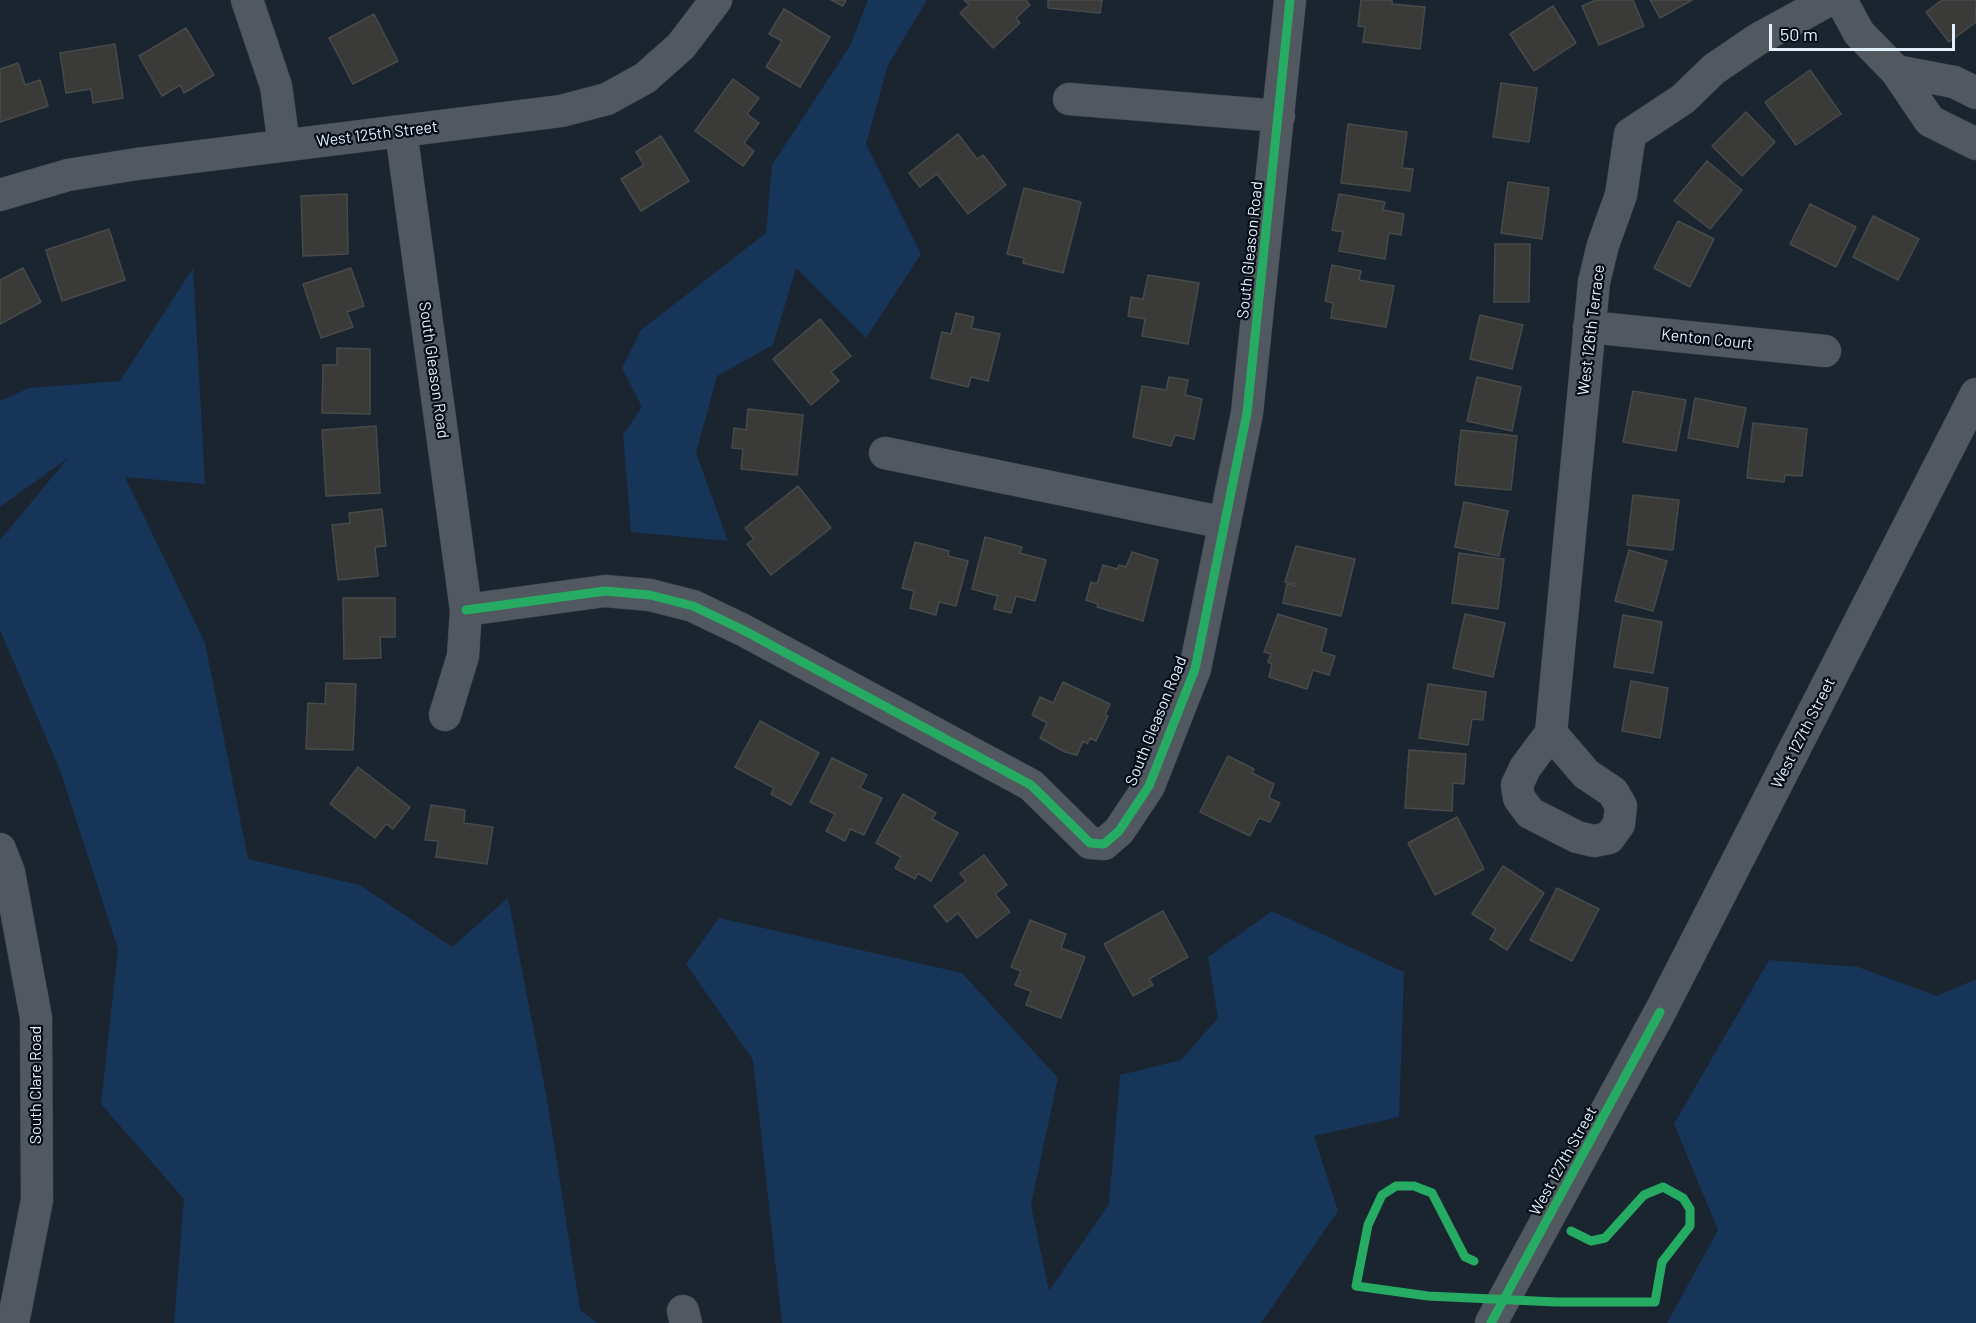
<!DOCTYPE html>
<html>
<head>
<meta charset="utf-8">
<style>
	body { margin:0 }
	#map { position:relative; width:1976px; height:1323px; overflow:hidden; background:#1b2530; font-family:Barlow,sans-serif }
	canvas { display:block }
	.scale { position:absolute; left:1769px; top:24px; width:186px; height:27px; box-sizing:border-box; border:3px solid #e4effd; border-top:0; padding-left:8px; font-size:18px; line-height:21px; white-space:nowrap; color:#e4effd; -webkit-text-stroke:4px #060d16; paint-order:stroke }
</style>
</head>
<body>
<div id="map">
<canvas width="1976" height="1323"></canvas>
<div class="scale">50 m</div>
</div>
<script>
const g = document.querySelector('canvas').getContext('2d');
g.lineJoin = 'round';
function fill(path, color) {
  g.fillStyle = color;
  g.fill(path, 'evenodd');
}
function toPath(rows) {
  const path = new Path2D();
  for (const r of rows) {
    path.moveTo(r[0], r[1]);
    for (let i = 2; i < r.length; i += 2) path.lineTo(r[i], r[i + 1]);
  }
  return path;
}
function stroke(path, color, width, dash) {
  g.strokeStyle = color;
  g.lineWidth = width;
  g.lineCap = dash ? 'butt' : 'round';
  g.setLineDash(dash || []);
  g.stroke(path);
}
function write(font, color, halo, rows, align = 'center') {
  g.font = font + ' Barlow,sans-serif';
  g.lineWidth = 4.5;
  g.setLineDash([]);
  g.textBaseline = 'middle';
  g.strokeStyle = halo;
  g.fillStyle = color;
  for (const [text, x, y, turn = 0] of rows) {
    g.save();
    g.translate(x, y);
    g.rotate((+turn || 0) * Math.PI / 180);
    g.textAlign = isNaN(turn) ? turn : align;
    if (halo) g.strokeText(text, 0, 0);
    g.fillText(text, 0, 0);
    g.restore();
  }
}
const green = toPath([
	[868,0,927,0,888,65,866,144,921,254,866,338,796,268,773,345,717,376,696,453,728,541,631,532,623,435,642,407,622,368,641,330,766,233,772,165,850,46],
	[193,268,205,484,125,477,205,643,248,859,360,885,452,947,508,898,547,1099,580,1310,598,1323,174,1323,184,1199,101,1104,118,949,60,770,0,630,0,540,68,458,0,507,0,401,29,388,120,381],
	[1272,911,1404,972,1399,1117,1314,1136,1338,1211,1261,1323,782,1323,753,1060,686,964,719,918,962,973,1058,1078,1031,1205,1049,1291,1109,1204,1120,1075,1181,1060,1218,1018,1208,957],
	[1769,960,1858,967,1937,996,1976,979,1976,1323,1667,1323,1718,1230,1674,1124]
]);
const building = toPath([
	[831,0,846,0,843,6,831,0],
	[964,0,1026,0,1030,5,1016,18,1020,23,993,48,960,13,969,5,964,0],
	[1048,0,1102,0,1100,13,1048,8,1048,0],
	[1361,0,1392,0,1392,4,1425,7,1420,49,1363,42,1365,27,1358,26,1361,0],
	[1596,0,1633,0,1644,26,1599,45,1582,6,1596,0],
	[1650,0,1692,0,1660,18,1650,0],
	[1942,0,1976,0,1976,22,1949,42,1926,12,1942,0],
	[1553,6,1576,43,1534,71,1510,34,1553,6],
	[784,9,830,37,800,87,766,67,782,41,769,34,784,9],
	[374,14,398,61,353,84,329,38,374,14],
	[186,28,214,75,184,93,180,85,162,96,139,56,186,28],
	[115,44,123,98,93,103,91,89,66,93,60,53,115,44],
	[18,63,25,85,40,80,48,106,0,122,0,69,18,63],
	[1810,70,1841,114,1796,145,1765,102,1810,70],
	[733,79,759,98,747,114,759,123,744,143,754,151,743,166,695,131,733,79],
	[1501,83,1537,88,1529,142,1493,137,1501,83],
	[1746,112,1775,142,1742,176,1712,146,1746,112],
	[1348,124,1407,132,1402,168,1413,169,1410,191,1341,183,1348,124],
	[958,134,977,159,983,155,1006,185,968,214,937,174,920,187,909,173,958,134],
	[661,136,689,181,641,211,621,179,644,165,636,152,661,136],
	[1707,161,1742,190,1710,229,1674,201,1707,161],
	[1508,182,1549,188,1542,239,1501,233,1508,182],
	[1024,188,1081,202,1063,273,1023,263,1024,258,1007,254,1024,188],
	[347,194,348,254,303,256,301,196,347,194],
	[1339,194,1385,202,1383,210,1404,214,1401,235,1389,233,1385,259,1339,251,1343,232,1332,230,1339,194],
	[1810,204,1856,227,1836,267,1790,244,1810,204],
	[1873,216,1919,239,1898,280,1853,257,1873,216],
	[1678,221,1714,239,1690,287,1654,268,1678,221],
	[109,229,125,280,62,301,46,250,109,229],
	[1495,244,1530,244,1529,302,1494,302,1495,244],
	[1332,265,1361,271,1359,280,1394,286,1386,327,1331,318,1333,303,1325,301,1332,265],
	[23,268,41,302,0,324,0,280,23,268],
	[351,268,364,306,347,312,353,327,321,338,303,284,351,268],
	[1148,275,1199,283,1188,344,1142,336,1145,319,1128,316,1131,297,1143,299,1148,275],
	[956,313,974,317,971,328,1000,334,988,381,971,377,968,387,931,378,942,332,951,334,956,313],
	[1480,315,1523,325,1512,369,1470,359,1480,315],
	[820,319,851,356,831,372,839,381,811,405,773,359,820,319],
	[337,348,370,349,370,414,322,413,323,365,337,365,337,348],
	[1169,377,1188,380,1185,395,1202,399,1194,439,1175,435,1171,446,1133,437,1142,386,1166,390,1169,377],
	[1477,377,1521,387,1512,431,1467,421,1477,377],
	[1633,391,1686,400,1676,451,1623,442,1633,391],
	[1695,398,1746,408,1738,447,1688,438,1695,398],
	[748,409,803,415,797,475,741,469,743,449,732,448,734,428,746,430,748,409],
	[1753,423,1807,429,1802,476,1785,475,1784,482,1747,478,1753,423],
	[376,426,380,493,326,496,322,430,376,426],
	[1461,430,1517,436,1511,490,1455,485,1461,430],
	[798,486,831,528,771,575,747,544,754,539,745,528,798,486],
	[1633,495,1679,500,1673,550,1627,545,1633,495],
	[1464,502,1508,511,1499,556,1455,547,1464,502],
	[382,509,386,546,375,547,378,576,338,580,332,525,350,523,349,513,382,509],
	[985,537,1022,547,1020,553,1046,560,1035,601,1016,596,1011,613,994,609,998,596,972,589,985,537],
	[915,542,949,551,948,556,968,561,956,606,939,602,936,615,910,608,914,591,902,588,915,542],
	[1296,546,1355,559,1341,616,1283,603,1287,584,1295,586,1296,584,1285,582,1296,546],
	[1629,550,1667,561,1653,611,1615,601,1629,550],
	[1132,552,1158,560,1143,621,1097,607,1098,604,1086,600,1091,582,1097,584,1103,565,1117,569,1119,565,1126,567,1132,552],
	[1459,553,1504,559,1498,609,1452,603,1459,553],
	[343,598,395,598,395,637,380,637,381,658,344,659,343,598],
	[1278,614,1327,629,1321,652,1335,656,1329,675,1313,670,1307,689,1269,677,1272,664,1268,662,1271,654,1264,652,1278,614],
	[1465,614,1505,623,1493,677,1453,668,1465,614],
	[1623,615,1662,622,1653,673,1614,667,1623,615],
	[1631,681,1668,688,1660,738,1622,731,1631,681],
	[1063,682,1110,704,1105,715,1108,716,1096,741,1090,738,1087,744,1083,741,1077,755,1065,752,1040,738,1047,723,1032,715,1040,697,1053,703,1063,682],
	[326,683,356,684,353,750,306,749,308,703,325,704,326,683],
	[1428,684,1486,692,1483,720,1472,719,1468,745,1419,738,1428,684],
	[760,721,819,753,791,805,771,794,774,788,735,767,760,721],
	[1409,750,1466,754,1464,784,1453,783,1452,811,1405,808,1409,750],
	[1228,756,1254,769,1252,773,1274,784,1269,798,1280,803,1270,822,1259,818,1250,836,1200,812,1228,756],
	[832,758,867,775,860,788,882,798,864,835,850,829,845,841,826,831,835,814,810,802,832,758],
	[358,767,410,807,393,829,386,824,375,838,330,804,358,767],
	[903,794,936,813,932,819,958,833,931,881,918,873,915,879,895,868,901,857,876,843,903,794],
	[431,805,465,810,464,823,493,827,487,864,436,857,438,841,425,840,431,805],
	[1457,817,1484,869,1435,895,1408,843,1457,817],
	[984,855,1007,885,995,894,1010,912,977,938,958,913,947,922,934,906,966,881,960,873,984,855],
	[1503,866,1544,893,1507,950,1490,939,1496,929,1472,914,1503,866],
	[1557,888,1599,909,1572,961,1530,940,1557,888],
	[1163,911,1188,957,1149,979,1153,985,1133,996,1104,944,1163,911],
	[1030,920,1066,934,1061,948,1085,957,1061,1018,1026,1005,1031,991,1015,985,1021,971,1011,967,1030,920]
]);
const minor = toPath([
	[247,0,276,86,284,145],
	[1841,0,1859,33,1896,71,1930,121,1976,144],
	[1896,71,1954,82,1976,93],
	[1069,99,1279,116],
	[401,131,466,610,463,656,445,715],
	[0,195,68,175,137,164,561,111,607,99,645,78,681,46,716,0],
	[1589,327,1825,351],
	[885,453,1225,523],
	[466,610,605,591,650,595,693,606,743,630,1031,785,1090,843,1104,844,1119,831,1149,786,1195,669,1247,413,1290,0],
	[1551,733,1525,768,1517,785,1519,798,1530,813,1577,837,1594,841,1609,838,1619,824,1621,806,1613,792,1586,774,1551,733,1594,282,1603,245,1621,195,1630,134,1683,99,1714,69,1758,39,1829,0],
	[0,849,9,872,36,1018,37,1200,13,1323],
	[683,1311,686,1323],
	[1491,1323,1660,1012,1976,394]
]);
const cycleway = toPath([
	[466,610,605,591,650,595,693,606,743,630,1031,785,1090,843,1104,844,1119,831,1149,786,1195,669,1247,413,1290,0],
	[1474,1261,1465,1257,1432,1193,1414,1186,1396,1186,1382,1195,1368,1225,1356,1286,1428,1296,1556,1302,1655,1302,1662,1262,1690,1226,1690,1209,1683,1198,1663,1187,1644,1195,1605,1238,1591,1241,1571,1231],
	[1491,1323,1660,1012]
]);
const streetNames = [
	["West 125th Street",377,134,-7],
	["South Gleason Road",1250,250,-84],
	["West 126th Terrace",1591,330,-83],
	["Kenton Court",1707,339,6],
	["South Gleason Road",434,370,82],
	["South Gleason Road",1156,721,-68],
	["West 127th Street",1803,733,-63],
	["South Clare Road",36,1085,-90],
	["West 127th Street",1563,1161,-61]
];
fill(green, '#163559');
fill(building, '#3a3b38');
stroke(building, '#484a4a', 1.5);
stroke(minor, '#384049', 33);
stroke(minor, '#515860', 32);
stroke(cycleway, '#26ab63', 9);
write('16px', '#e4effd', '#060d16', streetNames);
</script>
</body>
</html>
